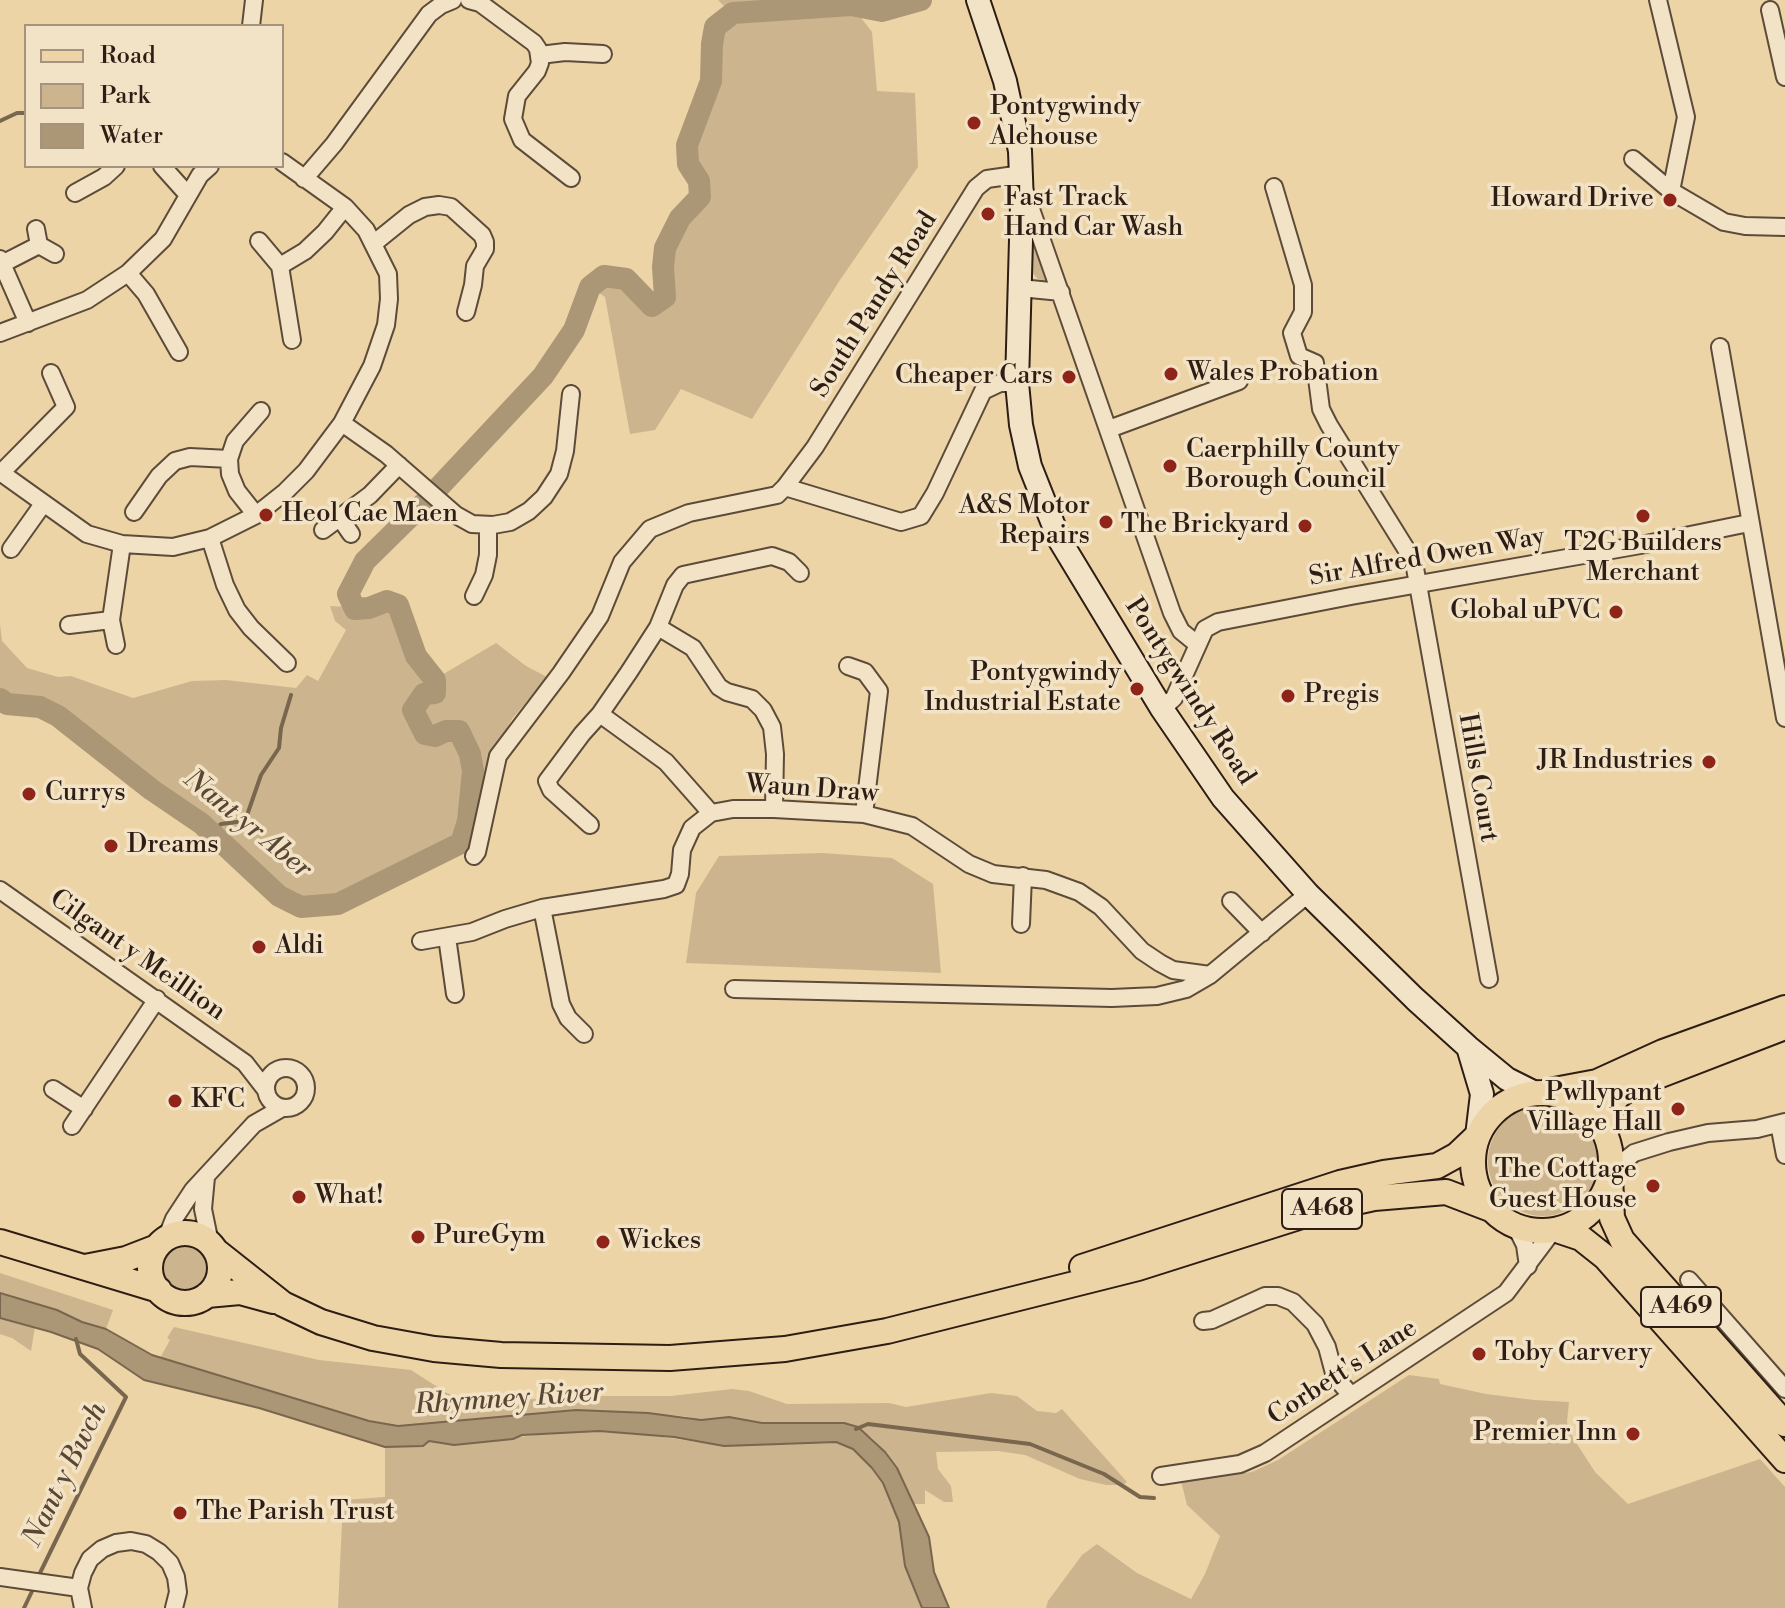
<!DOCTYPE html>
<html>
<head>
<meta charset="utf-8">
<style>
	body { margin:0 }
	#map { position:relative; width:1785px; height:1608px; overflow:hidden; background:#ecd4a7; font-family:"Libre Bodoni",serif }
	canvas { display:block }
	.legend { position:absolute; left:24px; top:24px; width:260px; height:144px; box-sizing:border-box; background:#f3e3c6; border:2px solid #a4947f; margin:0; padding:10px 14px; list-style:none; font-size:24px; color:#2d1d14 }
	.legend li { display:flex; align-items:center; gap:16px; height:40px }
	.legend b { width:40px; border:2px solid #a4947f }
</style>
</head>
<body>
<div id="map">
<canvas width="1785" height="1608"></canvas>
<ul class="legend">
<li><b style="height:10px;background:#ecd4a7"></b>Road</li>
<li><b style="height:22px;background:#ccb58e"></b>Park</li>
<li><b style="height:22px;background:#ab9675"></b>Water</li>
</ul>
</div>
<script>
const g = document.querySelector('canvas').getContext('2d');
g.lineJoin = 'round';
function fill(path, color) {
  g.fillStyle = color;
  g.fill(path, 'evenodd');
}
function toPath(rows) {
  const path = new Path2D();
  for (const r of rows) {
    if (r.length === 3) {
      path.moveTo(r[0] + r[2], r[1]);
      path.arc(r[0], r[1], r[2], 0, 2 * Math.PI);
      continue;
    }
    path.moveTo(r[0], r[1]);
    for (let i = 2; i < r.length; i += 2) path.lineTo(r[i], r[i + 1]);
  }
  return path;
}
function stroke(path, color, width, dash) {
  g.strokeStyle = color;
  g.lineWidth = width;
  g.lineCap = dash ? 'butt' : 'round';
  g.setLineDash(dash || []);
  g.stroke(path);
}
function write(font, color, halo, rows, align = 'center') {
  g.font = font + ' "Libre Bodoni",serif';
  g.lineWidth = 7;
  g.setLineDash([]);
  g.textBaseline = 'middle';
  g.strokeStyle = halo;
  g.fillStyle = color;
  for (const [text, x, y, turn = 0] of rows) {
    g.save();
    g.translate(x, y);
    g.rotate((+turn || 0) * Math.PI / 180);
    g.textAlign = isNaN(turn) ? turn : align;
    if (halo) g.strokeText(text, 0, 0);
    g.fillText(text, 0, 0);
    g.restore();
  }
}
const green = toPath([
	[718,0,878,0,882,11,852,6,872,32,877,91,915,93,918,167,840,280,752,419,681,389,655,430,630,434,605,297,590,287,604,276,626,279,652,305,665,297,663,267,665,248,680,218,700,197,699,181,688,164,687,145,711,81,712,44,715,27,732,14],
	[1032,218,1048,281,1038,279,1029,269],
	[387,601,398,605,416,656,435,679,496,643,526,666,547,677,512,719,490,762,461,843,338,904,301,907,279,896,202,824,152,790,58,716,40,707,7,704,0,699,0,624,2,641,27,668,58,677,71,676,133,698,192,681,226,680,296,688,307,675,318,681,346,630,335,621,330,606,369,608],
	[823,853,892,858,933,884,941,973,686,963,696,893,719,856],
	[1543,1161,55],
	[185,1267,27],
	[0,1273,113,1310,106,1329,82,1322,57,1310,0,1293],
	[0,1318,35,1327,31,1351,12,1338,0,1334],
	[174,1327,319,1360,411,1370,447,1393,473,1403,581,1396,671,1396,732,1389,749,1391,787,1404,889,1403,906,1407,991,1393,1017,1396,1037,1411,1056,1413,1062,1409,1127,1482,1122,1485,1106,1485,1080,1479,1025,1455,998,1451,936,1452,938,1469,951,1486,953,1502,944,1502,925,1490,925,1504,914,1504,897,1468,885,1452,872,1438,844,1423,762,1423,729,1417,701,1420,683,1416,576,1410,398,1426,369,1421,160,1358,170,1340,167,1338],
	[1409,1375,1439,1379,1440,1384,1486,1394,1534,1400,1569,1402,1567,1422,1570,1433,1595,1472,1628,1504,1760,1459,1785,1487,1785,1608,1046,1608,1048,1601,1082,1555,1097,1544,1137,1573,1191,1599,1205,1574,1220,1536,1187,1505,1181,1481,1252,1472,1278,1460],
	[568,1431,636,1433,724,1446,836,1442,853,1449,872,1468,883,1483,899,1522,905,1566,922,1608,338,1608,343,1500,385,1497,385,1447,423,1446,429,1441,454,1445]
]);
const water = toPath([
	[0,1293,57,1310,82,1322,106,1329,152,1355,369,1421,398,1426,576,1410,648,1413,701,1420,729,1417,762,1423,844,1423,858,1427,885,1452,897,1468,929,1537,934,1572,949,1608,922,1608,905,1566,899,1522,883,1483,872,1468,853,1449,836,1442,724,1446,674,1437,599,1431,522,1435,513,1439,454,1445,429,1441,423,1446,385,1447,259,1408,144,1380,98,1349,51,1332,0,1318,0,1293]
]);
const stream = toPath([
	[0,121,17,113,26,113],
	[211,833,221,824,245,821,261,775,279,748,281,728,291,695],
	[856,1429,868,1424,1030,1444,1104,1474,1140,1497,1154,1498],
	[38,1577,126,1397,80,1354,76,1339],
	[24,1608,35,1585]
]);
const river = toPath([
	[439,487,543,376,574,330,590,287,604,276,626,279,652,306,665,297,663,267,665,248,680,218,700,197,699,181,688,164,687,145,711,81,712,44,715,27,733,13,851,5,882,11,921,0],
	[0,699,7,704,40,707,58,716,152,790,202,824,279,896,301,907,338,904,461,843,468,821,473,771,470,754,459,731,446,731,435,736,425,734,413,710,424,694,435,693,435,680,416,656,398,605,387,601,369,608,355,609,348,594,365,561,425,502]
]);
const street = toPath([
	[469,0,480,3,534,43,538,49,540,63,537,71,517,96,513,119,522,140,571,178],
	[1658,0,1686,117,1671,191],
	[1770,10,1785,77],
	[251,26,254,0],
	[540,55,565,52,603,54],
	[1633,159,1671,191,1724,222,1745,226,1785,227],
	[162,166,188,195],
	[304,179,334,144,429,14,441,5,453,0],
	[1274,187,1303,285,1303,312,1292,333,1299,356,1315,363,1321,409,1329,425,1408,552,1415,568,1489,979],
	[1025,192,1172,613,1181,631,1197,644],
	[75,193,104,177,116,166],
	[36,229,39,245],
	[259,241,280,266,292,340],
	[373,244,409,215,425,207,439,205,451,207,482,235,485,242,485,249,475,266,473,285,466,312],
	[0,259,28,323],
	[2,264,39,245,55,254],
	[280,266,305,251,325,232,345,207],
	[128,273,146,294,179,352],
	[1020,288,1061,292],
	[0,333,87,300,128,273,163,239,200,175,210,166],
	[1720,347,1785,718],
	[342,423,386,454,456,515,472,524,493,525,510,522,529,511,544,497,559,474,565,451,571,394],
	[1109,429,1239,381],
	[0,472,87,534,122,544,173,547,210,538,256,515,285,492,306,471,342,423,372,366,386,325,389,299,388,274,366,230,345,207,282,162],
	[1,473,66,407,51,373],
	[785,487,815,447,976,188,987,179,1022,174],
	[134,512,159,476,175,461,190,457,229,459],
	[256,515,237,491,230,474,229,459,235,441,261,411],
	[340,518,351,534],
	[323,530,370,495,399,465],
	[210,538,225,585,237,610,251,628,287,663],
	[11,549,43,504],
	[474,596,484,575,488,555,488,525],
	[69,625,111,620],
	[658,627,693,648,719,687,727,692,752,699,763,710,772,727,775,754,774,809],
	[116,645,111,620,122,544],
	[848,666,865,672,879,691,864,814],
	[1162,709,1174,698,1205,629,1218,622,1351,596,1646,544,1749,523],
	[600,714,666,762,711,813],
	[590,825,551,790,547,781,582,734,600,714,629,672,658,627,675,585,683,575,772,556,789,562,800,573],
	[474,856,477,852,498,756,561,673,600,616,622,562,650,529,689,513,777,495,785,487,901,522,921,516,935,493,983,391,1000,383,1017,383],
	[0,890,245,1063,266,1090],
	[1231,901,1262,933],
	[542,908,561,1004,568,1018,584,1034],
	[1021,924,1023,876],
	[447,937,455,994],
	[421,941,472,932,505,919,542,908,664,889,676,885,680,874,682,850,692,828,711,813,733,809,774,809,864,814,912,826,969,864,993,874,1046,880,1079,892,1101,907,1142,951,1160,963,1173,970,1210,975],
	[734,989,1112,998,1157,996,1186,989,1210,975,1308,894],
	[286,1088,20],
	[53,1089,84,1109],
	[1779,1124,1785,1155],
	[72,1126,157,999],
	[1611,1171,1634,1153,1669,1142,1708,1133,1757,1129,1785,1122],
	[206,1177,203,1209,210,1243],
	[1516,1227,1525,1245,1528,1266],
	[166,1239,174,1219,193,1190,254,1124,282,1108],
	[1689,1280,1785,1389],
	[1203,1321,1212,1320,1265,1296,1278,1296,1293,1302,1315,1324,1327,1347,1335,1377,1351,1395],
	[1161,1476,1240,1464,1265,1453,1506,1293,1552,1232],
	[0,1577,79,1588],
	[83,1608,79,1588,83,1573,90,1559,102,1549,116,1543,131,1541,146,1544,159,1552,170,1563,176,1577,178,1592,174,1608]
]);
const secondary = toPath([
	[978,0,1005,81,1020,151,1022,204,1017,383,1021,425,1030,466,1059,539,1162,709,1223,798,1308,894,1415,999,1468,1047,1507,1079,1535,1093],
	[1468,1047,1482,1094,1477,1136]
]);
const primary = toPath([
	[1549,1091,1597,1082,1663,1052,1785,1008],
	[1542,1162,69],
	[1606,1133,1611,1105,1618,1096,1632,1086,1785,1027],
	[1610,1177,1612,1218,1622,1240,1785,1424],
	[1560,1231,1581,1238,1605,1257,1785,1460],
	[185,1268,35],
	[0,1242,159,1290],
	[216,1251,283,1304,321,1322,373,1338,434,1349,501,1355,670,1358,785,1349,887,1331,1138,1268,1324,1209,1374,1198,1446,1192,1493,1210],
	[85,1267,126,1259,157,1247],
	[1082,1267,1340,1183,1384,1173,1437,1166,1457,1155,1476,1137],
	[207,1295,240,1292,273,1301]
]);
const markers = [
	[974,123,8,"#8f2418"],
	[1670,200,8,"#8f2418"],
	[988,214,8,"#8f2418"],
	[1171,374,8,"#8f2418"],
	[1069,377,8,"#8f2418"],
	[1170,466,8,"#8f2418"],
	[266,515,8,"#8f2418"],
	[1643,516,8,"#8f2418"],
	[1106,522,8,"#8f2418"],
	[1305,526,8,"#8f2418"],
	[1616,612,8,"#8f2418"],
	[1137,689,8,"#8f2418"],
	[1288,696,8,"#8f2418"],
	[1709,762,8,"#8f2418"],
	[29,794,8,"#8f2418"],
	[111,846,8,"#8f2418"],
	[259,947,8,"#8f2418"],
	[175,1101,8,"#8f2418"],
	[1678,1109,8,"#8f2418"],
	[1653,1186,8,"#8f2418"],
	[299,1197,8,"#8f2418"],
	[418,1237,8,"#8f2418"],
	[603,1242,8,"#8f2418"],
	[1479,1354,8,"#8f2418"],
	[1633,1434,8,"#8f2418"],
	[180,1513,8,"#8f2418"]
];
const shields = [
	[1322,1209,80],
	[1681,1307,80]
];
const shieldNames = [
	["A468",1322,1209],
	["A469",1681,1307]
];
const poiNames = [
	["Pontygwindy",990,108],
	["Alehouse",990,138],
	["Fast Track",1004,199],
	["Hand Car Wash",1004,229],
	["Howard Drive",1654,200,"right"],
	["Wales Probation",1187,374],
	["Cheaper Cars",1053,377,"right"],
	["Caerphilly County",1186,451],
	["Borough Council",1186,481],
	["A&S Motor",1090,507,"right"],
	["Repairs",1090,537,"right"],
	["Heol Cae Maen",282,515],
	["The Brickyard",1289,526,"right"],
	["T2G Builders",1643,544,"center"],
	["Merchant",1643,574,"center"],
	["Global uPVC",1600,612,"right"],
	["Pontygwindy",1121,674,"right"],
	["Industrial Estate",1121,704,"right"],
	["Pregis",1304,696],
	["JR Industries",1693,762,"right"],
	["Currys",45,794],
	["Dreams",127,846],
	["Aldi",275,947],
	["Pwllypant",1662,1094,"right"],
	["Village Hall",1662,1124,"right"],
	["KFC",191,1101],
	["The Cottage",1637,1171,"right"],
	["Guest House",1637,1201,"right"],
	["What!",315,1197],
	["PureGym",434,1237],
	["Wickes",619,1242],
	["Toby Carvery",1495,1354],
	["Premier Inn",1617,1434,"right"],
	["The Parish Trust",196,1513]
];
const streetNames = [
	["South Pandy Road",875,305,-58],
	["Sir Alfred Owen Way",1427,558,-10],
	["Pontygwindy Road",1189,692,57],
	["Hills Court",1477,778,80],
	["Waun Draw",812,790,4],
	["Cilgant y Meillion",137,956,35],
	["Corbett's Lane",1343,1373,-33]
];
const waterNames = [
	["Nant yr Aber",247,825,39],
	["Rhymney River",509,1400,-4],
	["Nant y Bwch",66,1475,-64]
];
fill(green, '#ccb58e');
fill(water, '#ab9675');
stroke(water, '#79664e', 2);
stroke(stream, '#79664e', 4);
stroke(river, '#ab9675', 22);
stroke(street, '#5d4b39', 20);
stroke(secondary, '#2d1d14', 26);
stroke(primary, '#2d1d14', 28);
stroke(street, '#f3e3c6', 16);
stroke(secondary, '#f3e3c6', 22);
stroke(primary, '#ecd4a7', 24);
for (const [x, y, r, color] of markers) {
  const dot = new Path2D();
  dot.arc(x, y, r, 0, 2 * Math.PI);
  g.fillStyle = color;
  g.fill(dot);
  stroke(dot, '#f3e3c6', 3);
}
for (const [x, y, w] of shields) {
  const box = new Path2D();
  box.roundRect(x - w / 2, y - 20, w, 40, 6);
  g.fillStyle = '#f3e3c6';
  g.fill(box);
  stroke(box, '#2d1d14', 2);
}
write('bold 24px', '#2d1d14', null, shieldNames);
write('26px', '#2d1d14', '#f3e3c6', poiNames, 'left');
write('26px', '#2d1d14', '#f3e3c6', streetNames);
write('italic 28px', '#594736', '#f3e3c6', waterNames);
</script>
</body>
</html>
